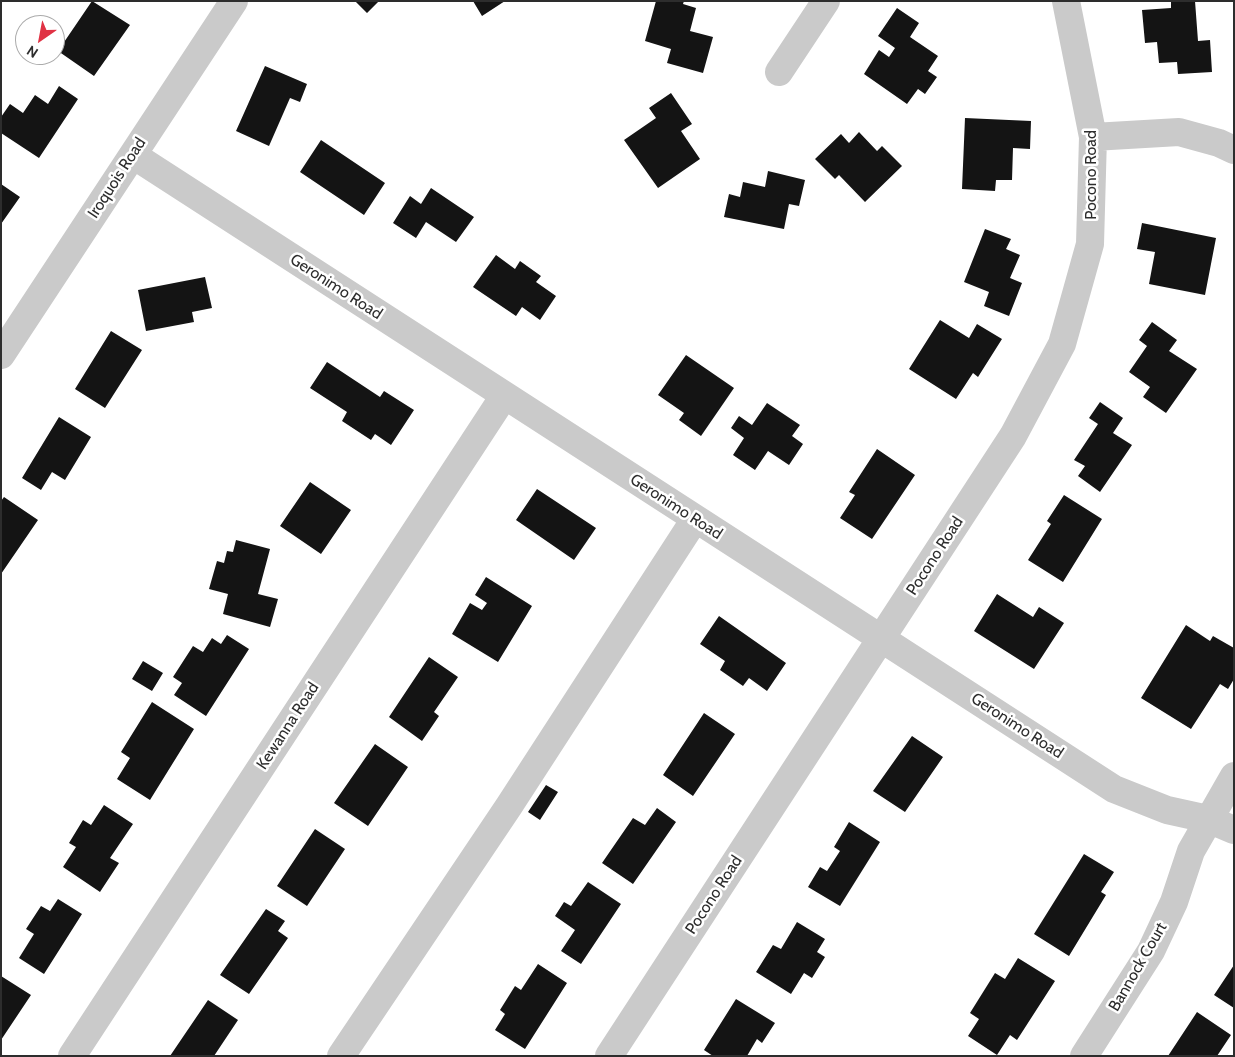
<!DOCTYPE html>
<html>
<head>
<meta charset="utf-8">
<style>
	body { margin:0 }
	#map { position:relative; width:1235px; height:1057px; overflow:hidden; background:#fff; font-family:Cabin,sans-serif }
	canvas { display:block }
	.frame { position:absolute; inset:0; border:2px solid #2d2d2d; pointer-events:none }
	.north { position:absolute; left:15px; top:15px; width:50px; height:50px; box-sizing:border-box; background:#fff; border:1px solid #ababab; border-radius:50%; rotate:213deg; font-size:14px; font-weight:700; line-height:20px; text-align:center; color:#2d2d2d }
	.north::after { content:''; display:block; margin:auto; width:18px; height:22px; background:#e03244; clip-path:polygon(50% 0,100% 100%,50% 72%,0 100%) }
</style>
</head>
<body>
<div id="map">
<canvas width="1235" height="1057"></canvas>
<div class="frame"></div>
<div class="north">N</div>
</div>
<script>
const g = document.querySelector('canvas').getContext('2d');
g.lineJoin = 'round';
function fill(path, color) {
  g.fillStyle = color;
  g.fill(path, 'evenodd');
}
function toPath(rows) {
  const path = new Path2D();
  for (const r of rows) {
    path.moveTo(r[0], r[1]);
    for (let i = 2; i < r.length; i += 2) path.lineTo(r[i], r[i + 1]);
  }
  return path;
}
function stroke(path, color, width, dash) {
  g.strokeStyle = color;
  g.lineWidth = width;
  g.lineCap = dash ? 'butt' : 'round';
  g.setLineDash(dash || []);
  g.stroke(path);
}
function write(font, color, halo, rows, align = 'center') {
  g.font = font + ' Cabin,sans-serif';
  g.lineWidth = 5;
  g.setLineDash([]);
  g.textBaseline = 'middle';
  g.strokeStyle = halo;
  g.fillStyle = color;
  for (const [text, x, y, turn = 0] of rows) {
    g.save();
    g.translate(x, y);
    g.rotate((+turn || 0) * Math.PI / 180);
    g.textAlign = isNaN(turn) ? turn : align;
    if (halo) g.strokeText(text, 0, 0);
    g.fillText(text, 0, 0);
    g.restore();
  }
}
const building = toPath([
	[92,1,130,25,94,76,58,51],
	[355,1,379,1,367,13],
	[473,1,505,1,482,16],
	[656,1,684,1,683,4,696,8,690,31,713,37,703,73,667,63,671,49,645,41],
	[1171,1,1195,1,1198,41,1210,40,1212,72,1178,74,1177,62,1159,63,1157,42,1145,43,1142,10,1171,8],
	[897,8,919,23,910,37,938,56,928,71,937,77,925,94,918,89,907,104,864,74,879,50,889,57,895,48,878,36],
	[265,66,307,84,300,102,290,98,269,146,236,131],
	[59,86,78,99,39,158,1,133,1,117,10,104,23,113,35,95,48,104],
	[671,93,692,124,681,131,700,159,658,188,624,140,656,118,649,108],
	[965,118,1031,121,1030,149,1013,148,1012,180,996,180,995,191,962,189],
	[859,132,877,151,882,146,902,166,865,202,839,175,835,179,815,159,841,134,849,143],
	[321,140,385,183,364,215,300,172],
	[768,171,805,180,799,206,789,204,784,229,724,217,729,194,740,197,743,182,765,187],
	[1,184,20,197,1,224],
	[431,188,474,217,456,242,426,222,416,238,393,223,410,196,421,204],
	[1142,223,1216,238,1205,295,1149,284,1155,252,1137,249],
	[985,229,1011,239,1006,249,1020,255,1010,278,1022,283,1009,316,984,306,989,292,964,282],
	[496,255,515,269,520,261,541,276,536,282,556,296,540,320,522,307,516,316,473,287],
	[205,277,212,308,192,312,194,322,146,331,138,290],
	[940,320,969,338,977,324,1002,339,978,377,973,373,956,399,909,369],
	[1152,322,1177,340,1169,351,1197,369,1166,413,1143,397,1150,387,1129,372,1147,346,1139,340],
	[111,331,142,350,105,408,75,389],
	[686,355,734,388,701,436,679,420,684,413,658,395],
	[327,362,380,397,384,391,414,410,391,445,375,434,371,440,342,421,347,412,310,388],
	[1100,402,1123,418,1113,433,1132,445,1100,492,1078,476,1085,466,1074,460,1098,424,1089,418],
	[767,403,800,425,792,436,803,444,789,465,768,451,755,470,733,455,744,438,731,428,739,416,752,425],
	[59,417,91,437,65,480,52,472,41,490,22,478],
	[877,449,915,475,872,539,840,518,855,495,849,492],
	[310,482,351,510,321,554,280,526],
	[537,489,596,528,574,560,516,520],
	[1064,495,1102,519,1063,582,1028,560,1051,524,1047,521],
	[4,497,38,520,1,574,1,501],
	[236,540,270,549,258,594,278,599,270,627,223,614,228,594,209,589,217,561,224,563,227,551,233,552],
	[486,577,532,606,498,662,452,634,470,603,482,610,487,603,475,595],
	[997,594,1033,617,1039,607,1064,623,1034,669,974,631],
	[719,616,786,663,767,691,749,678,743,686,720,670,725,661,700,644],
	[1186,625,1210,641,1213,636,1234,648,1234,679,1228,689,1220,684,1191,729,1141,698],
	[227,635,249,649,206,716,174,695,182,683,173,677,193,646,203,652,212,638,221,644],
	[429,657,458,677,434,712,439,716,422,741,389,717],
	[143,661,163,673,152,691,132,679],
	[152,702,194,729,150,800,117,779,130,758,121,752],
	[704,713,735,734,693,796,663,775],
	[912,736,943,757,905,812,873,791],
	[375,744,408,767,368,826,334,803],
	[546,785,558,792,540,820,528,812],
	[104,805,133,824,110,858,119,863,100,892,63,867,76,847,69,843,83,820,91,825],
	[657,808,676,822,633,884,602,863,633,818,645,825],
	[849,822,880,842,840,906,808,887,820,867,827,871,840,851,834,847],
	[315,829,345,849,307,906,277,886],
	[1084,854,1114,872,1101,892,1106,895,1069,956,1034,934],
	[588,882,621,904,581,964,561,951,575,930,555,916,564,902,571,906],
	[58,899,82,914,44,974,19,958,34,934,26,929,41,906,50,911],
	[266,909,285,921,278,931,288,938,249,994,220,975],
	[797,922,825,939,817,952,825,957,812,978,804,973,791,994,756,972,773,945,781,949],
	[1018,958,1055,981,1017,1040,1010,1035,997,1055,968,1036,979,1019,970,1013,995,973,1005,979],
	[538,964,567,983,525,1049,495,1030,505,1014,500,1010,515,986,521,990],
	[1234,965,1234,1008,1214,995],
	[1,976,31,995,1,1040],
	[736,999,775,1023,762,1043,757,1039,747,1056,713,1056,704,1050],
	[208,1000,238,1020,214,1056,170,1056],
	[1197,1012,1231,1035,1217,1056,1168,1056]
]);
const minor = toPath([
	[779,72,826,1],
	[1093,137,1179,132,1219,143,1234,150],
	[133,155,1114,789,1167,810,1208,819,1234,830],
	[1,355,234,1],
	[72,1056,504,396],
	[341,1056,509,806,695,519],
	[609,1056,1013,436,1062,344,1090,244,1093,137,1066,1],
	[1084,1056,1151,951,1174,902,1191,851,1234,776]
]);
const streetNames = [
	["Pocono Road",1091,175,-90],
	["Iroquois Road",117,178,-57],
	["Geronimo Road",336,287,33],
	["Geronimo Road",676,507,33],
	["Pocono Road",935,556,-57],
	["Kewanna Road",288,726,-57],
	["Geronimo Road",1017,726,33],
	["Pocono Road",714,895,-57],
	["Bannock Court",1138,967,-60]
];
fill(building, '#141414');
stroke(minor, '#cacaca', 28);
write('16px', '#2d2d2d', '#fff', streetNames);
</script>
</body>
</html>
